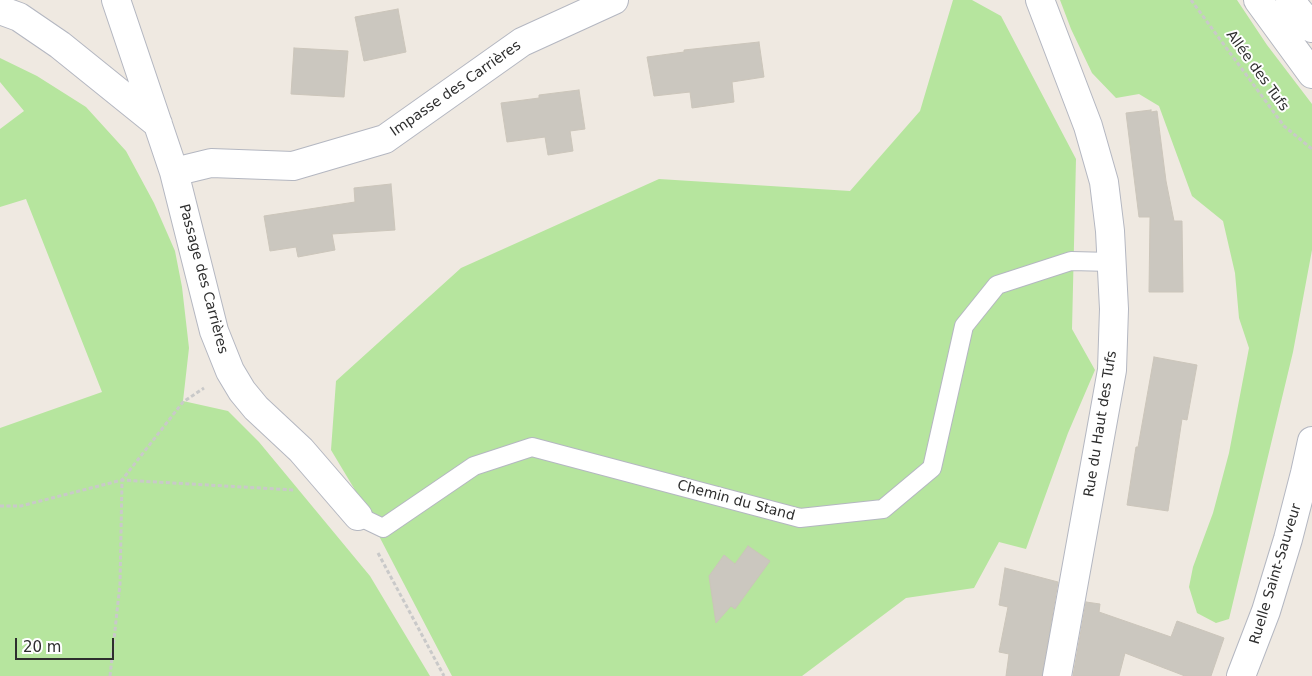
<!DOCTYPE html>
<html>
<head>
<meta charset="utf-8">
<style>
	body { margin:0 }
	#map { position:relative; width:1312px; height:676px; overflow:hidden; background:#efe9e1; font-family:"DejaVu Sans",sans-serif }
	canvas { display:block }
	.scale { position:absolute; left:15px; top:638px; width:99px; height:22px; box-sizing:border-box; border:2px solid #2e2e2e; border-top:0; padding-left:6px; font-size:15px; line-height:18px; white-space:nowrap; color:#2e2e2e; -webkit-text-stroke:4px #fff; paint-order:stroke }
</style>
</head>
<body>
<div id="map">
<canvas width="1312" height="676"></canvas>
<div class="scale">20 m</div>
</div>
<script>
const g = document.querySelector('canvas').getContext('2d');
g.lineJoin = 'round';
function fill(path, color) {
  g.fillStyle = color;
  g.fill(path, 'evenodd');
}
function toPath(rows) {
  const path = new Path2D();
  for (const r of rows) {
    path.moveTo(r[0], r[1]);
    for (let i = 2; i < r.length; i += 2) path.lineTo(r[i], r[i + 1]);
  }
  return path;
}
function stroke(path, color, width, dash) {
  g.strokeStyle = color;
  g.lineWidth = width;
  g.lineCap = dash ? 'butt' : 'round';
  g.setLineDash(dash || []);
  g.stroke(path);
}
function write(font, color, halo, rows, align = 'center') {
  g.font = font + ' "DejaVu Sans",sans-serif';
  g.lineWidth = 4;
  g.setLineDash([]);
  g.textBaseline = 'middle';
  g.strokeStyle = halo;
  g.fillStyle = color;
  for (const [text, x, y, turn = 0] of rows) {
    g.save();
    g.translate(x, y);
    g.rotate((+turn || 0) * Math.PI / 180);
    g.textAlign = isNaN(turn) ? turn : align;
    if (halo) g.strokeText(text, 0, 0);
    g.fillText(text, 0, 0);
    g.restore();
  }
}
const green = toPath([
	[953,0,972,0,1001,16,1076,159,1072,329,1095,370,1068,433,1026,549,999,542,974,588,906,598,802,676,452,676,355,490,331,450,336,381,461,268,659,179,850,191,920,111],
	[1060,0,1237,0,1267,45,1312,104,1312,250,1293,352,1229,619,1216,623,1197,613,1189,587,1193,567,1213,513,1229,453,1249,348,1239,318,1235,273,1223,221,1192,196,1159,106,1139,94,1116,98,1092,73,1071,29],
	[0,58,37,76,86,107,126,151,154,203,175,251,182,287,189,348,183,401,228,411,259,442,370,576,430,676,0,676,0,428,102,392,26,199,0,207,0,129,24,111,0,82]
]);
const building = toPath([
	[398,9,406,52,364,61,355,17,398,9],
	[759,42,764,77,732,82,734,102,692,108,690,92,654,96,647,57,684,52,684,50,759,42],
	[294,48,348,51,344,97,291,94,294,48],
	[579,90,585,129,570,131,573,151,548,155,545,137,507,142,501,103,539,98,539,95,579,90],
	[1151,110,1151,112,1157,111,1166,181,1174,221,1182,221,1183,292,1149,292,1150,217,1139,217,1126,113,1151,110],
	[391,184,395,230,332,234,335,250,298,257,296,247,270,251,264,216,355,202,354,188,391,184],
	[1154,357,1197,365,1187,420,1182,419,1168,511,1127,505,1136,447,1138,447,1154,357],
	[748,546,770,561,735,609,731,606,716,623,709,576,724,555,735,564,748,546],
	[1005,568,1058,582,1042,676,1006,676,1009,654,999,652,1008,607,999,605,1005,568],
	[1086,602,1100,604,1099,612,1171,637,1177,621,1224,638,1211,676,1185,676,1125,653,1119,676,1073,676,1086,602]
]);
const path = toPath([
	[1191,0,1284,126,1312,149],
	[0,506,21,506,122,480,183,402,204,388],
	[378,553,444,676],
	[110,676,120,584,122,480,294,490]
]);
const lane = toPath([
	[358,516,383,528,474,466,532,447,800,518,883,509,932,468,964,326,997,285,1071,261,1112,262]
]);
const street = toPath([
	[116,0,174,172,214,331,230,371,242,391,256,408,301,450,358,516],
	[1040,0,1088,126,1104,182,1110,231,1114,309,1112,370,1057,676],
	[0,10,19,17,60,45,158,124],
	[174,172,211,163,293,166,385,139,522,42,614,0],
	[1241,676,1266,611,1288,539,1305,473,1312,441]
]);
const secondary = toPath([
	[1258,0,1312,74],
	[1290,0,1312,28]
]);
const streetNames = [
	["Allée des Tufs",1257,71,54],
	["Impasse des Carrières",456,89,-35],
	["Passage des Carrières",203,279,75],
	["Rue du Haut des Tufs",1101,424,-81],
	["Chemin du Stand",736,501,15],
	["Ruelle Saint-Sauveur",1276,574,-73]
];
fill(green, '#b6e59e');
fill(building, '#cbc7bf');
stroke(building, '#cbc5ba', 1);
stroke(lane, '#b4b7c1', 20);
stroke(street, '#b4b7c1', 30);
stroke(secondary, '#b4b7c1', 30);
stroke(path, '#c9c9c9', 3, [4, 2.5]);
stroke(lane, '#fff', 18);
stroke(street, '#fff', 28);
stroke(secondary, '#fff', 28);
write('14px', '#2e2e2e', '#fff', streetNames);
</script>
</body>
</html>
